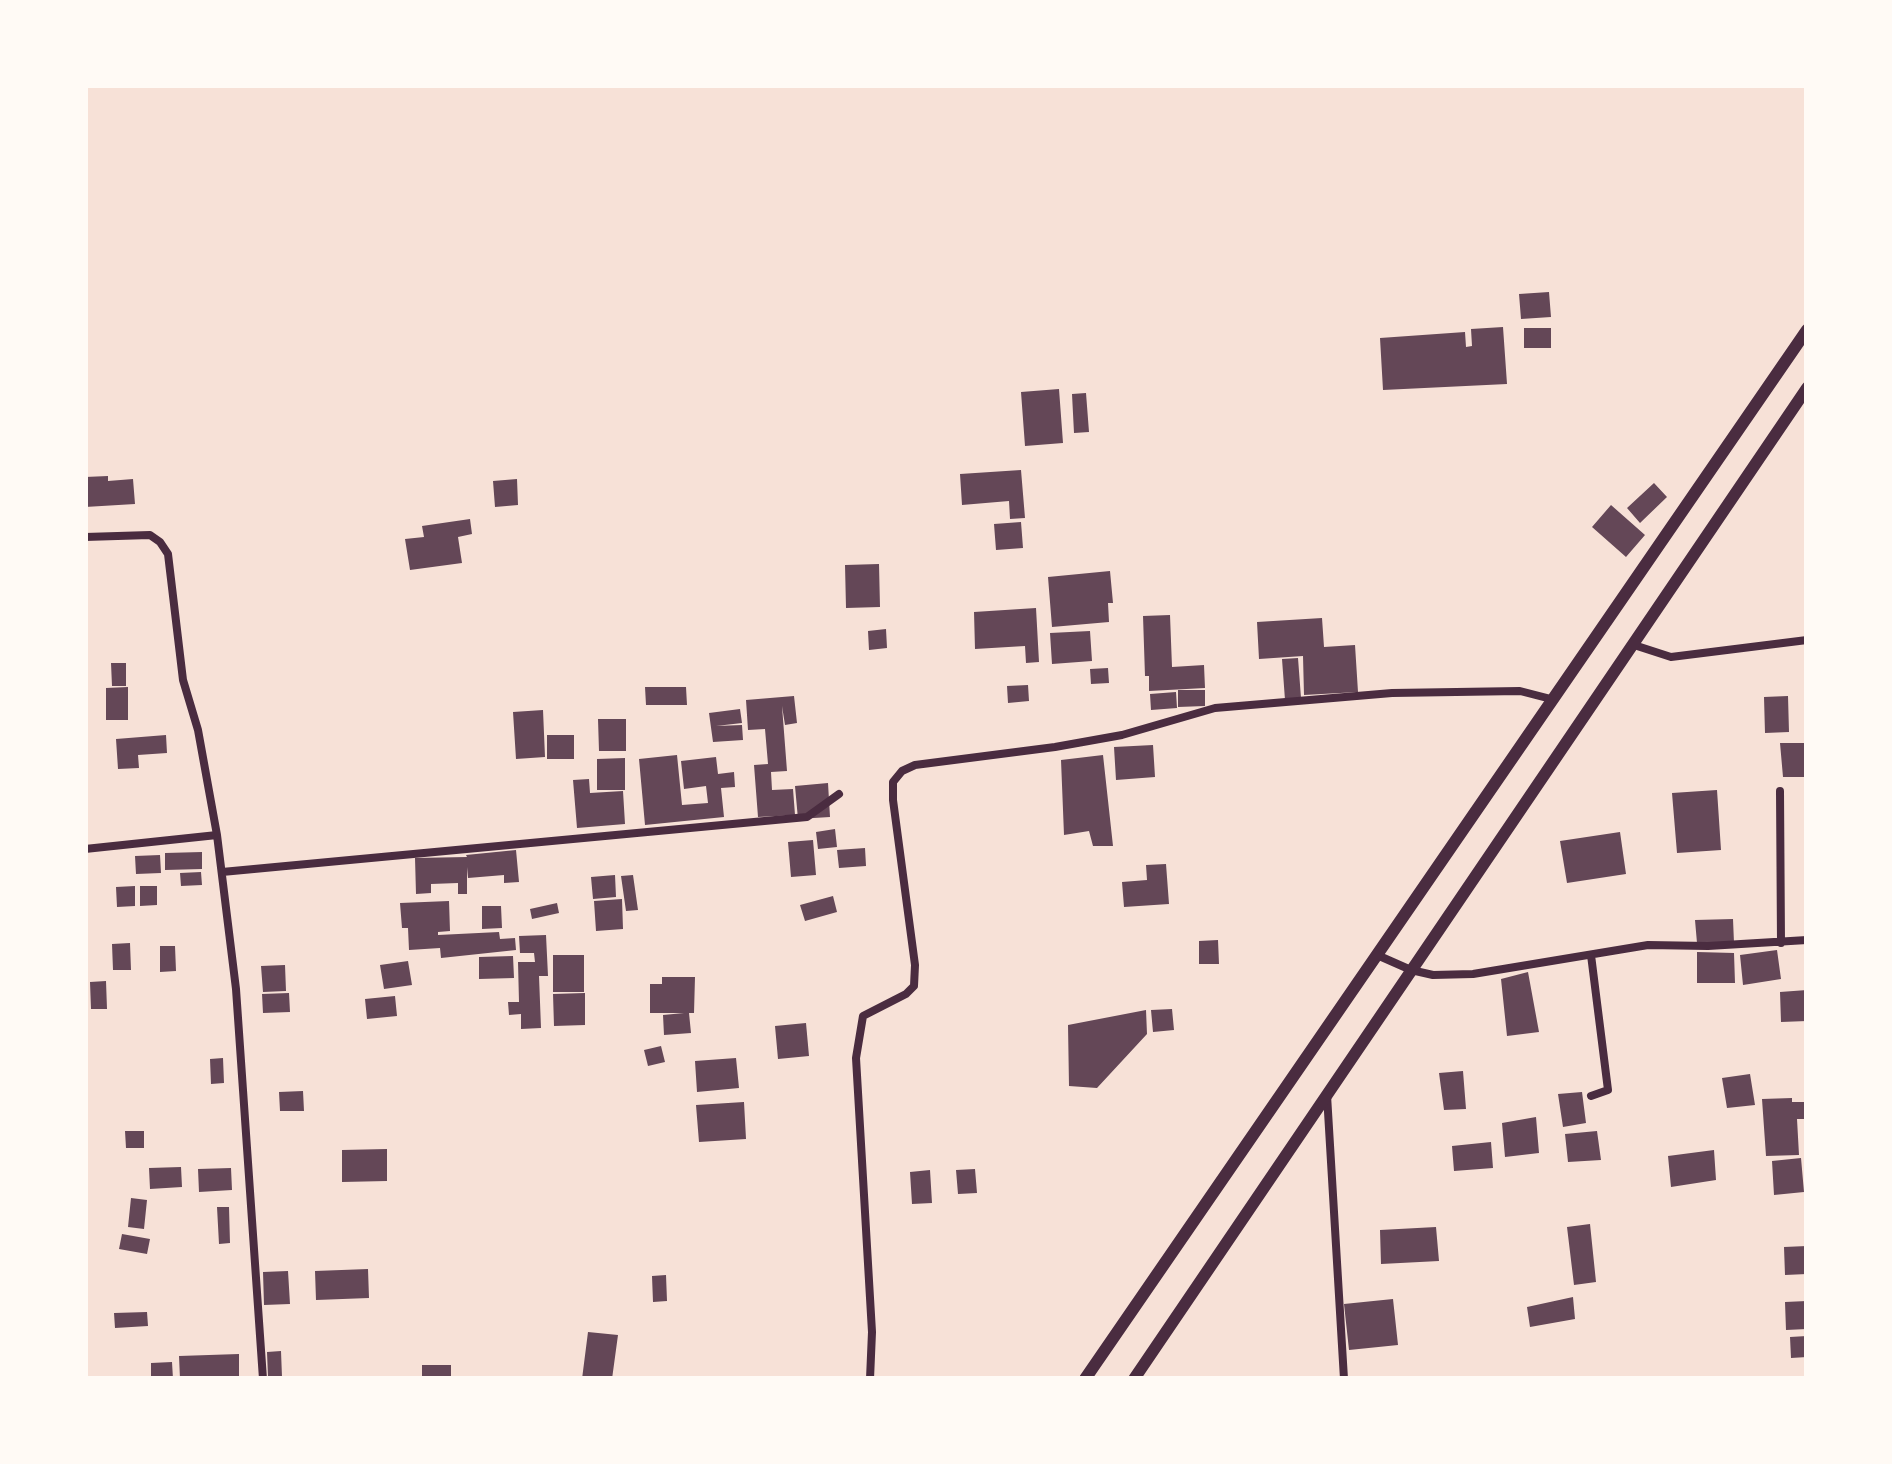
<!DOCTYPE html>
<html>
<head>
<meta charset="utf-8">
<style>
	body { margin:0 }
	#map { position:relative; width:1892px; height:1464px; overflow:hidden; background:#f7e1d7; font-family:"Space Grotesk",sans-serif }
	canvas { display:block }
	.frame { position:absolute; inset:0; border:88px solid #fffaf5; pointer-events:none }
</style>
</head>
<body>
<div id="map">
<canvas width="1892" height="1464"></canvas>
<div class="frame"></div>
</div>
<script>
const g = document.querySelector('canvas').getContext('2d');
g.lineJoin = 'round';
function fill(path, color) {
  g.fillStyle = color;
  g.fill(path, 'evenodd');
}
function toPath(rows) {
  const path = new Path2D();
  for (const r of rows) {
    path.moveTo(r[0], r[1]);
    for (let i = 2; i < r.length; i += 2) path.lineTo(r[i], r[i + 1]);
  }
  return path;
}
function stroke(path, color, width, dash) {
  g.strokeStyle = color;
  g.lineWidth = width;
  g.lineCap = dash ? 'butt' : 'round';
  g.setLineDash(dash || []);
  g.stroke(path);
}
const building = toPath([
	[1549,292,1551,317,1521,319,1519,294],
	[1503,327,1507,384,1383,390,1380,338,1465,332,1466,347,1472,346,1471,329],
	[1524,328,1551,328,1551,348,1524,348],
	[1059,389,1063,443,1025,446,1021,392],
	[1086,393,1089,432,1074,433,1072,394],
	[1021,470,1025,518,1010,519,1009,501,962,505,960,474],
	[108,476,108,481,133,479,135,504,85,507,85,477],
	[517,479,518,505,495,507,493,481],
	[1654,483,1667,497,1640,523,1627,508],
	[1611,505,1645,535,1626,557,1592,527],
	[470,519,472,534,458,537,462,563,410,570,405,539,424,537,422,526],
	[1021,522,1023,548,996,550,994,524],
	[879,564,880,607,846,608,845,565],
	[1110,571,1113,603,1108,603,1109,622,1052,627,1048,577],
	[1036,608,1039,662,1026,663,1025,646,975,649,974,612],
	[1170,615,1172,667,1204,665,1205,688,1149,691,1149,676,1145,676,1143,616],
	[1322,618,1324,647,1355,645,1358,692,1304,695,1303,656,1259,659,1257,622],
	[886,629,887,648,869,650,868,631],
	[1090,631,1092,661,1052,664,1050,633],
	[1298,658,1301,698,1285,700,1282,659],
	[111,663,126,663,126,686,112,686],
	[1108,668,1109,683,1091,684,1090,669],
	[1028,685,1029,701,1008,703,1007,686],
	[128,687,128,720,106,720,106,688],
	[645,687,686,687,687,705,646,705],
	[1178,690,1205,690,1205,706,1178,707],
	[1176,692,1177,708,1151,710,1150,694],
	[794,696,797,723,785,725,782,706,787,771,771,772,772,790,793,789,795,815,758,817,754,765,768,764,765,729,748,730,746,700],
	[1788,696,1789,732,1765,733,1764,697],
	[740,709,742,723,716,726,742,725,743,740,713,742,709,713],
	[543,710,545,757,516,759,513,712],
	[598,719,626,719,626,751,599,751],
	[166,735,167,753,138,755,139,768,118,769,116,739],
	[547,735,574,735,574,759,547,759],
	[1780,743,1807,743,1807,777,1783,777],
	[1153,745,1155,777,1116,780,1114,747],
	[677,755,682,805,708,803,706,786,684,789,681,761,716,757,718,774,734,772,735,787,721,788,724,817,645,825,639,759],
	[1103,755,1113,846,1093,846,1089,831,1064,835,1061,760],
	[625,758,625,790,597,790,597,759],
	[589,779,590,793,623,791,625,824,577,828,573,780],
	[828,783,830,817,798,819,795,786],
	[1717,790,1721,850,1677,853,1672,793],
	[835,829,837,847,818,849,816,832],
	[1620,832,1626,874,1567,883,1560,841],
	[813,840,816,875,791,877,788,842],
	[865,848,866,866,839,868,837,850],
	[516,850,519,882,504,883,504,875,468,878,467,867,467,894,458,894,458,883,431,884,431,893,416,894,415,858,467,857,466,855],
	[202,852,202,869,165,870,165,853],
	[160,855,161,873,136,874,135,856],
	[1166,864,1169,904,1124,907,1122,882,1147,880,1146,865],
	[201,872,202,885,181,886,180,873],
	[615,875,616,897,593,899,591,877],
	[633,875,638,910,626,911,621,876],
	[135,886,135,906,117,907,116,887],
	[140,886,157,886,157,905,140,906],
	[833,896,837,912,805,921,800,905],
	[622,899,623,929,596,931,594,901],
	[449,901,450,931,438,932,438,935,499,932,500,939,515,938,516,950,441,958,440,948,409,950,408,928,402,928,400,903],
	[557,903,559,913,532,919,530,909],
	[482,906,501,906,502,928,482,929],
	[1733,919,1734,943,1697,943,1695,920],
	[546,935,548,976,539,976,541,1028,521,1029,521,1014,509,1015,508,1002,519,1002,518,962,535,962,534,953,520,953,519,936],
	[1218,940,1219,964,1199,964,1199,941],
	[130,943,131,970,113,970,112,944],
	[160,946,175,946,176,971,160,972],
	[1777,950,1781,979,1743,985,1740,955],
	[1697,952,1734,953,1735,983,1697,983],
	[553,955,584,955,584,992,553,992],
	[513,956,514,978,479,979,479,957],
	[408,961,412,985,384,989,380,965],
	[285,965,286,991,263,992,261,966],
	[1528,972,1539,1032,1507,1036,1501,979],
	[662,977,695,977,694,1013,689,1013,691,1033,664,1035,663,1015,684,1013,650,1013,650,984,662,984],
	[106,981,107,1009,91,1009,90,982],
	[1807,990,1807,1021,1781,1022,1780,992],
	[289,993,290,1012,263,1013,262,994],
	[585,993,585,1025,554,1026,553,994],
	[395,996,397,1016,367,1019,365,999],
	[1172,1009,1174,1030,1153,1032,1151,1010],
	[1146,1010,1147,1034,1097,1088,1069,1086,1068,1025],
	[806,1023,809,1056,778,1059,775,1026],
	[661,1046,665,1062,648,1066,644,1050],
	[223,1058,224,1083,211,1084,210,1059],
	[736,1058,739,1088,697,1092,695,1061],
	[1463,1071,1466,1109,1444,1110,1439,1073],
	[1750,1074,1755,1105,1727,1108,1722,1078],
	[303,1091,304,1111,280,1111,279,1092],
	[1582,1092,1586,1123,1563,1127,1558,1094],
	[1792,1098,1792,1102,1805,1102,1806,1119,1797,1119,1799,1155,1766,1156,1762,1099],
	[744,1102,746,1139,699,1142,696,1105],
	[1536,1117,1539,1153,1505,1157,1502,1123],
	[125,1131,144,1131,144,1148,126,1148],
	[1597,1131,1601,1160,1568,1162,1565,1134],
	[1491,1142,1493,1168,1454,1171,1452,1146],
	[387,1149,387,1181,342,1182,342,1150],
	[1714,1150,1716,1180,1671,1187,1668,1156],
	[1801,1158,1804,1192,1774,1195,1772,1161],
	[181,1167,182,1187,150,1189,149,1168],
	[231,1168,232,1190,199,1192,198,1169],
	[975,1169,977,1193,958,1194,956,1170],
	[930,1170,932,1203,912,1204,910,1172],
	[131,1198,147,1200,144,1229,128,1227],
	[217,1207,229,1207,230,1243,219,1244],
	[1590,1224,1596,1282,1574,1285,1567,1227],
	[1436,1227,1439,1261,1381,1264,1380,1230],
	[122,1234,150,1239,147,1254,119,1249],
	[1807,1246,1807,1274,1785,1275,1784,1247],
	[368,1269,369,1298,316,1300,315,1271],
	[288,1271,290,1304,264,1305,263,1272],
	[666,1275,667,1301,653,1302,652,1276],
	[1573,1297,1575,1319,1530,1327,1527,1307],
	[1393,1299,1398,1345,1349,1350,1344,1304],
	[1807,1301,1807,1329,1786,1330,1785,1302],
	[147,1312,148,1326,115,1328,114,1313],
	[588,1332,618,1335,612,1379,582,1379],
	[1807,1336,1807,1357,1791,1358,1790,1337],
	[281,1351,282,1377,268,1377,267,1352],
	[239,1354,239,1379,180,1379,179,1356],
	[172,1362,173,1379,151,1379,151,1363],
	[422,1365,451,1365,451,1379,422,1379]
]);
const minor = toPath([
	[85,537,150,535,160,542,168,554,183,680,198,730,217,835,236,989,263,1379],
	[1634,645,1671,657,1807,640],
	[1780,791,1781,943],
	[85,849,217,835],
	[222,872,807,817,839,794],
	[1377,955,1411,970,1433,975,1473,974,1648,945,1708,946,1807,940],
	[1327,1095,1344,1379],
	[1591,1096,1608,1090,1591,955],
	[870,1379,872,1332,856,1058,863,1016,906,994,914,986,915,965,893,800,893,782,902,771,915,765,1055,747,1122,735,1215,708,1392,693,1520,691,1551,699]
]);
const trunk = toPath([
	[1085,1379,1807,330],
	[1134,1379,1807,388]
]);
fill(building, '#644757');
stroke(minor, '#4a2c40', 8);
stroke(trunk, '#4a2c40', 12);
</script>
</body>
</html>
